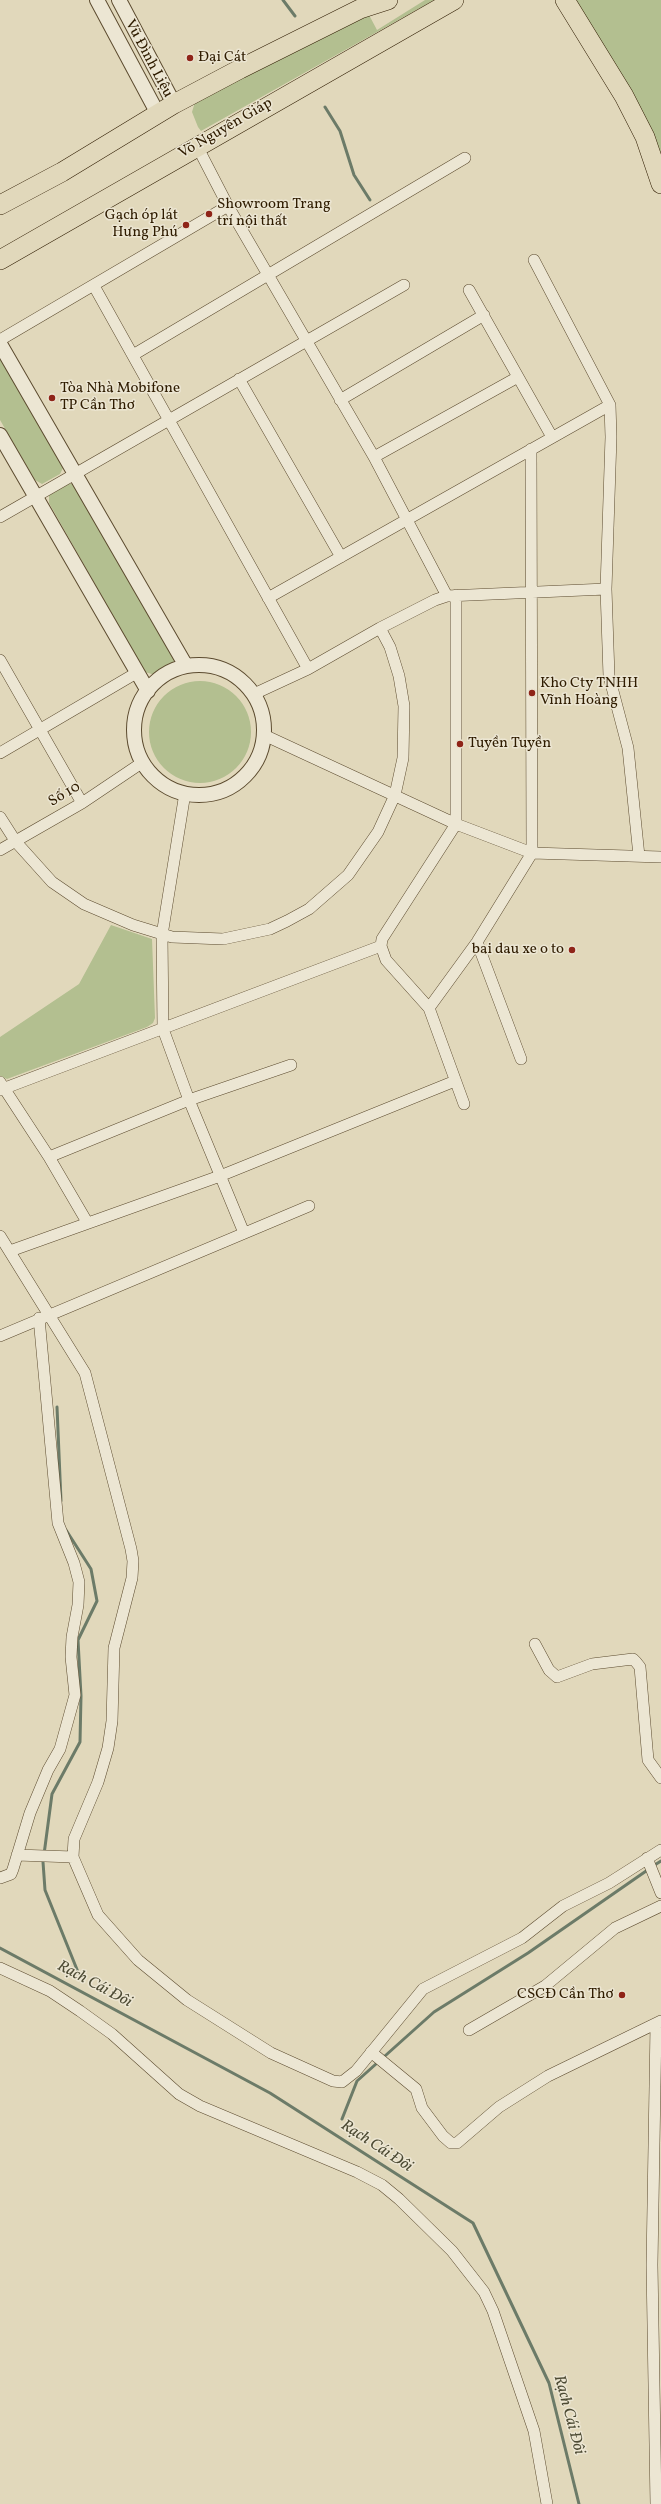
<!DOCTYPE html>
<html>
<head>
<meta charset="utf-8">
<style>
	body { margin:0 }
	canvas { display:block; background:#e1d8bb }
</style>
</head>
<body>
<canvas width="661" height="2504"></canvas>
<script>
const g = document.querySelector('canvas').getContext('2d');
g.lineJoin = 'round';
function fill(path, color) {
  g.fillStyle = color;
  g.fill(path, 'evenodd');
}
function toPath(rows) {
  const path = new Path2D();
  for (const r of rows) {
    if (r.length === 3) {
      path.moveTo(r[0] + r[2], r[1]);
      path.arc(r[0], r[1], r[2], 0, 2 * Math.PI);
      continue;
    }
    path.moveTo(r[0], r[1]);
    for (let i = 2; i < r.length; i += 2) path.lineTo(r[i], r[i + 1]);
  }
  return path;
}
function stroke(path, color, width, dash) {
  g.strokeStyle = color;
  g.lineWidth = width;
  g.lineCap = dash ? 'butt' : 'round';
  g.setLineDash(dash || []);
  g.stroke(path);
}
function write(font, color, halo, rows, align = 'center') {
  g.font = font + ' Vollkorn,serif';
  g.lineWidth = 3;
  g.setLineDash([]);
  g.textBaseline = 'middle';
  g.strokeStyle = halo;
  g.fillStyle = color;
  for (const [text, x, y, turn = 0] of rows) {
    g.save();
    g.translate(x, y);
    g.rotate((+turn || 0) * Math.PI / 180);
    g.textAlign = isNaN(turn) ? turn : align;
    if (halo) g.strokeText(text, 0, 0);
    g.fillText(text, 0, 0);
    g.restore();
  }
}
const green = toPath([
	[425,0,434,0,201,131,198,127,192,112,195,102,368,13,377,30],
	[574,0,661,0,661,171],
	[0,355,64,466,60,474,42,484,35,480,0,420],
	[68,484,73,484,173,655,174,661,171,666,155,675,145,672,49,503,49,494],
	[200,732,51],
	[111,925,152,939,155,1018,153,1023,147,1027,7,1079,0,1076,0,1037,79,984]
]);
const stream = toPath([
	[283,0,295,16],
	[325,107,340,131,354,175,370,200],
	[57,1407,61,1501],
	[66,1530,91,1569,97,1601,78,1640,81,1696,80,1742,52,1794,43,1862,45,1890,78,1972],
	[653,1866,661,1861],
	[0,1948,270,2093,473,2223,549,2383,579,2504],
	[342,2119,357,2081,434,2012,528,1953,649,1869]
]);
const minor = toPath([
	[197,146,228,206,374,457,447,596],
	[534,260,610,405,611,437,606,589,609,676,628,748,639,856],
	[94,286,308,669],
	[469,290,552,437],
	[0,340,228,206],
	[133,355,465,158],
	[239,379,341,557],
	[340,400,484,315],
	[374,457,518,377],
	[0,517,404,285],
	[456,595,456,824,382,939,381,946,386,960,429,1008,477,942,532,853,531,449],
	[268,598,610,405],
	[0,660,82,803],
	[254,694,308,669,380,628,435,600,447,596,606,589],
	[264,735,456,824,532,853,661,857],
	[0,753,138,672],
	[185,793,162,935,163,1029,189,1100,244,1233],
	[0,817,16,842,52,882,84,904,133,925,172,937,223,939,270,929,287,921,309,909,348,875,378,832,395,795,403,758,404,706,399,676,390,647,380,628],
	[0,850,82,803,143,762],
	[477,942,521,1059],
	[429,1008,464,1104],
	[0,1082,49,1157,87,1222],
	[0,1090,381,946],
	[49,1157,189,1100,291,1065],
	[0,1236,85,1373,131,1549,133,1561,132,1578,114,1648,112,1721,108,1748,98,1782,74,1839,73,1857,98,1915,138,1960,187,2000,271,2053,333,2081,342,2082,356,2071,423,1989,522,1938,563,1906,609,1883,661,1850],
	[10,1251,220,1176,455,1081],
	[0,1336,309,1206],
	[535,1644,549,1670,557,1677,592,1664,633,1659,636,1662,640,1667,648,1760,661,1778],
	[17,1855,73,1857],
	[647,1858,661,1893],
	[0,1878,11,1874,13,1869,30,1813,48,1770,60,1749,75,1695,71,1657,72,1637,78,1605,79,1582,74,1563,58,1523,39,1318],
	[0,1968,50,1991,80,2011,112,2034,179,2094,200,2106,357,2172,382,2185,399,2199,452,2251,484,2292,493,2311,534,2431,547,2504],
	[656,2025,652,2265,656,2504],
	[469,2030,545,1986,615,1928,661,1906],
	[371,2052,416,2089,422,2108,443,2136,451,2143,457,2143,499,2107,548,2076,661,2021]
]);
const tertiary = toPath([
	[97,0,158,114],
	[119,0,174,104],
	[0,344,186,666],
	[0,435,148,691],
	[199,730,65]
]);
const trunk = toPath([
	[565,0,624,96,645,137,661,184],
	[0,205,62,172,174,104,240,69,360,9,388,0],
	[0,260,454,0]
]);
const markers = [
	[190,58,4,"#8f2418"],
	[209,214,4,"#8f2418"],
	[186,225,4,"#8f2418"],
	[52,398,4,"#8f2418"],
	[532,693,4,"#8f2418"],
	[460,744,4,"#8f2418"],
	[572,950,4,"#8f2418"],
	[622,1995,4,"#8f2418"]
];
const poiNames = [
	["Đại Cát",198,58],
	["Showroom Trang",217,205],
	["trí nội thất",217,222],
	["Gạch óp lát",178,216,"right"],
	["Hưng Phú",178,233,"right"],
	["Tòa Nhà Mobifone",60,389],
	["TP Cần Thơ",60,406],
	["Kho Cty TNHH",540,684],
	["Vĩnh Hoàng",540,701],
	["Tuyền Tuyền",468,744],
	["bai dau xe o to",564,950,"right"],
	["CSCĐ Cần Thơ",614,1995,"right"]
];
const streetNames = [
	["Vũ Đình Liệu",148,59,62],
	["Võ Nguyên Giáp",226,129,-30],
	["Số 10",65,795,-31]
];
const waterNames = [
	["Rạch Cái Đôi",94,1985,28],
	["Rạch Cái Đôi",376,2147,33],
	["Rạch Cái Đôi",568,2415,75]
];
fill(green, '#b3bf90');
stroke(stream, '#6c7b68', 3);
stroke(minor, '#5c4b2f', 12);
stroke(tertiary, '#5c4b2f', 16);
stroke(trunk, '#2f1c00', 20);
stroke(minor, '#ece6d3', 11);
stroke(tertiary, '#ece6d3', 14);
stroke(trunk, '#e1d8bb', 19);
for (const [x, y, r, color] of markers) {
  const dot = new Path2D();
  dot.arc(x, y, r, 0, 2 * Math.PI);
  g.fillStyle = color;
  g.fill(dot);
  stroke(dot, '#ece6d3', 1.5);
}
write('15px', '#2f1c00', '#ece6d3', poiNames, 'left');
write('15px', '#2f1c00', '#ece6d3', streetNames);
write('italic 16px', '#4d4b34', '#ece6d3', waterNames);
</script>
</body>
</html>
